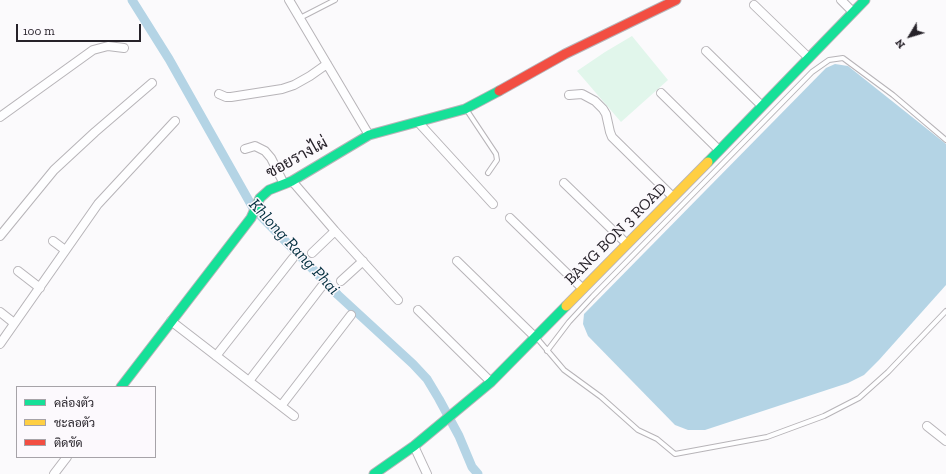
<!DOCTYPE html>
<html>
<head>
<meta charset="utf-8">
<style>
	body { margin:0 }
	#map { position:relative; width:946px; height:474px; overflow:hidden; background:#fbfafc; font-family:"Zilla Slab",Sarabun,serif }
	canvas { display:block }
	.legend { position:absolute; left:16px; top:386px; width:140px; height:72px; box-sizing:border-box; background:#fcf9fd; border:1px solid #a6a3a8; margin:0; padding:5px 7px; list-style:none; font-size:12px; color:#262229 }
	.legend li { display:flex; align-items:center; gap:8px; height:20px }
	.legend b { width:20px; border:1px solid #a6a3a8 }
	.north { position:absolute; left:890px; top:16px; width:40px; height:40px; -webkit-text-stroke:3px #fcf9fd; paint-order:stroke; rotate:232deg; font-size:11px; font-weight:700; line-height:16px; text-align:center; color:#262229 }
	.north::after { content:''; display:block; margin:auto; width:14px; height:18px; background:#262229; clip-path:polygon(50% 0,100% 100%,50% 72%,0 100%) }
	.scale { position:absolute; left:16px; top:24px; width:125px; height:18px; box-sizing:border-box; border:2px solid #262229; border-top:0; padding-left:5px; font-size:12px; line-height:14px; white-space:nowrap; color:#262229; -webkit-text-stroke:3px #fcf9fd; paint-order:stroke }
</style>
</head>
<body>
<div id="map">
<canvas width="946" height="474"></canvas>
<ul class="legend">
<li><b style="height:5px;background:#16e098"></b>คล่องตัว</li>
<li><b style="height:5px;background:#ffcf43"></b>ชะลอตัว</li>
<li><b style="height:5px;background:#f24e42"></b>ติดขัด</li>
</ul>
<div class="north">N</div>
<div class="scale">100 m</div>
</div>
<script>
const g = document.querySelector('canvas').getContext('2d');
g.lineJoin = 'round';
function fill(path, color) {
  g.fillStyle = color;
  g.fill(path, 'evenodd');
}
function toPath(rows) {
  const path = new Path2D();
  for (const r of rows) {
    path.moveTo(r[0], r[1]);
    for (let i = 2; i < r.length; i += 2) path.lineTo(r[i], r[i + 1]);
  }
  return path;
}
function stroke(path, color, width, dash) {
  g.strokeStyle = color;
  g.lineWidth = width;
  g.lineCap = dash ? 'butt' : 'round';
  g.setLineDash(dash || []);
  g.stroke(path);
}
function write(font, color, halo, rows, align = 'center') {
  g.font = font + ' "Zilla Slab",Sarabun,serif';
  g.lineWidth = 3;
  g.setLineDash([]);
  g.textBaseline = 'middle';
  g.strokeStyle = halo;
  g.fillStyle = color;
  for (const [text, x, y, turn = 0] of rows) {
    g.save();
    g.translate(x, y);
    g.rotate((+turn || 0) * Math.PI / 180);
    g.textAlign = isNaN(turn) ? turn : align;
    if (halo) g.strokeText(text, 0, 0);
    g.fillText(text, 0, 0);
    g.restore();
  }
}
const green = toPath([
	[632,36,668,80,621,122,577,71,605,52]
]);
const water = toPath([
	[835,64,848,66,946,144,946,285,879,360,864,375,848,383,705,430,688,430,675,425,588,336,583,324,584,314,826,68]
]);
const canal = toPath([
	[132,0,169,59,253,208,338,295,413,364,427,379,439,399,459,436,472,467,478,474]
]);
const lane = toPath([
	[300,18,335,0],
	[466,109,496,154,497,160,488,173],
	[536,337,564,370,601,397,638,430,657,439,675,454,767,437,824,416,859,398,888,372,946,311],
	[547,351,569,322,593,296,812,72,829,60,843,58,893,95,946,140]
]);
const street = toPath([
	[289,0,369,135],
	[841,0,853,12],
	[754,5,809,58],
	[706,51,762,106],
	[661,93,719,150],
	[219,94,226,97,231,97,282,89,294,85,310,76,327,64],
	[569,95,582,94,595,101,603,109,606,114,610,132,612,137,673,197],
	[0,117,93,50,108,46,124,48],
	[418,122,493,204],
	[245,149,255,146,265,151,271,158,284,184],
	[292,181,335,231,398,300],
	[564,183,627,244],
	[510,218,583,289],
	[0,236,54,170,95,132,152,83],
	[53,241,65,250],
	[312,253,335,231],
	[457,261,535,337],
	[18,271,40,288],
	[341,281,363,261],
	[418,310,491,382],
	[0,312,14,323],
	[171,321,294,416],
	[0,344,98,204,175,121],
	[216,356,293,258],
	[249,381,322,286],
	[281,406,351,315],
	[927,426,946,441],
	[414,446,427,474],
	[54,474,67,457]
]);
const fast = toPath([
	[708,162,865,0],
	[121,387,251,218,260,198,269,190,292,181,369,135,465,109,499,91],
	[374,474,414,446,491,382,566,306]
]);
const slow = toPath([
	[566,306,708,162]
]);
const jam = toPath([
	[499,91,565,54,676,0]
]);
const streetNames = [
	["ซอยรางไผ่",297,158,-29],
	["BANG BON 3 ROAD",616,234,-45]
];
const waterNames = [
	["Khlong Rang Phai",294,247,47]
];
fill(green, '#e1f6eb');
fill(water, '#b4d4e5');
stroke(canal, '#b4d4e5', 9);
stroke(lane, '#b7b4b8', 6);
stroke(street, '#b7b4b8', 10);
stroke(fast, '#b7b4b8', 11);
stroke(slow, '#b7b4b8', 11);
stroke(jam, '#b7b4b8', 11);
stroke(lane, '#fefeff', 4);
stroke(street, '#fefeff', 8);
stroke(fast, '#16e098', 9);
stroke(slow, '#ffcf43', 9);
stroke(jam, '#f24e42', 9);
write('16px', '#262229', '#fcf9fd', streetNames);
write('italic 17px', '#022e3e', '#fcf9fd', waterNames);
</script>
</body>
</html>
